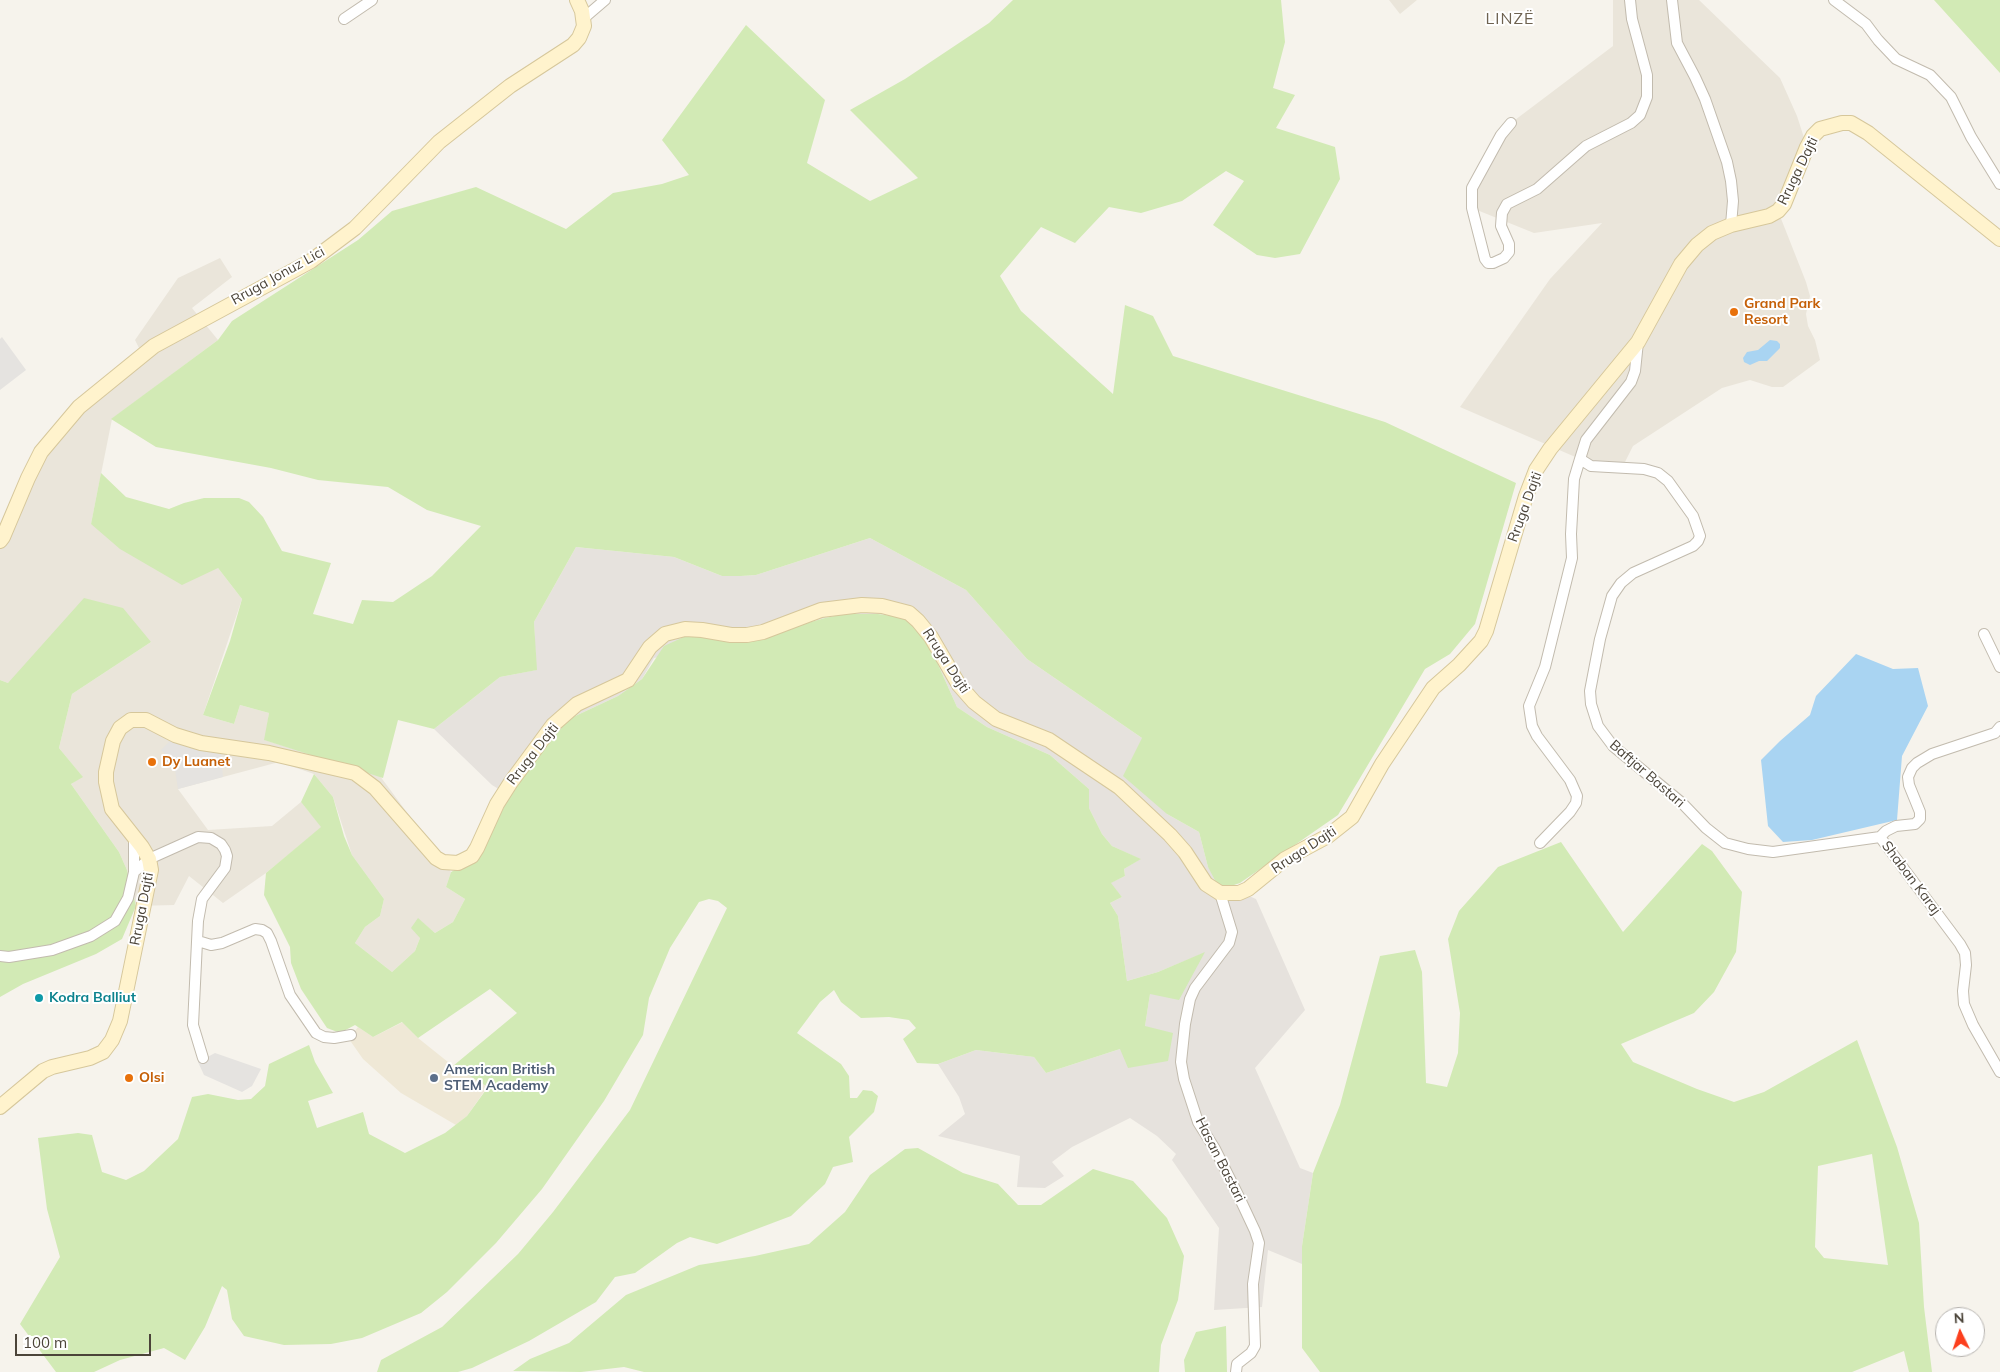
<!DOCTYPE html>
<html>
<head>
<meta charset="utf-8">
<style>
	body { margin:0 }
	#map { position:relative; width:2000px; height:1372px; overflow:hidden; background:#f6f3ec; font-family:Mulish,sans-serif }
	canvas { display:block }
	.north { position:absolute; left:1935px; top:1307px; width:50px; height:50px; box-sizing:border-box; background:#fff; border:1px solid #b7b4b0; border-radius:50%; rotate:356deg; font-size:14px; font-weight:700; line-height:20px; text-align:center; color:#4b4439 }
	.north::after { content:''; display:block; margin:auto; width:18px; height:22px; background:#fc3f1d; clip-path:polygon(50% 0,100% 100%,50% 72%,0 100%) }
	.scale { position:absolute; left:15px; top:1334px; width:136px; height:22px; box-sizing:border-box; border:2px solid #4b4439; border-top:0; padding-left:6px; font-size:15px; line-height:18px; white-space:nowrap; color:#4b4439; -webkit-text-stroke:4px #fff; paint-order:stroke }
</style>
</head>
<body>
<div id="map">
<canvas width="2000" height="1372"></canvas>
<div class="north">N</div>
<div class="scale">100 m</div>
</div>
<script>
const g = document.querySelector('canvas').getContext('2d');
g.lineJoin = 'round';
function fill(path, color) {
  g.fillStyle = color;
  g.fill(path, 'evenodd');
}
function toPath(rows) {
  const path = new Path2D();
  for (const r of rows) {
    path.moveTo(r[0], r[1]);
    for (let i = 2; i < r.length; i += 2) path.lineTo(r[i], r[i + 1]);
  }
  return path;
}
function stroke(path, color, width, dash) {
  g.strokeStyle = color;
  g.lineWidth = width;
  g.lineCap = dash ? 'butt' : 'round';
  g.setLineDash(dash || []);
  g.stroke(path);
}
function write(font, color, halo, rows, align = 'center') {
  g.font = font + ' Mulish,sans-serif';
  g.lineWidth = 4;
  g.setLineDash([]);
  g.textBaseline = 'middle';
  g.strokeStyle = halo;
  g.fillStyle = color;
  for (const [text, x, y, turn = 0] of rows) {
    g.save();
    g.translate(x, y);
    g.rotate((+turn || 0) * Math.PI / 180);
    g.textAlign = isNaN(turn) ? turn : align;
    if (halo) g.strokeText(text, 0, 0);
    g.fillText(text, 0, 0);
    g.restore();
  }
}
const residential = toPath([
	[1389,0,1417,0,1400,14],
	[1613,0,1699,0,1780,78,1797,116,1807,147,1778,211,1806,282,1810,296,1806,314,1808,326,1815,340,1820,360,1783,387,1772,387,1750,380,1722,388,1633,446,1622,468,1580,459,1460,407,1550,279,1602,223,1534,233,1472,208,1472,188,1511,123,1613,46],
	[220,258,232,277,192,308,218,340,112,419,91,524,218,568,242,599,203,715,234,724,240,705,269,713,265,740,380,776,451,872,446,887,465,899,453,922,435,933,418,919,420,938,415,951,392,972,355,943,365,927,380,916,384,899,352,855,333,797,314,774,279,762,178,789,208,830,272,826,301,802,322,827,266,873,223,903,189,876,174,905,136,906,127,870,119,852,71,784,82,776,59,748,72,694,151,642,8,683,0,680,0,532,47,437,141,352,135,340,178,278]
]);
const industrial = toPath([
	[870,538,966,590,1027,659,1142,738,1167,814,1199,832,1208,867,1228,887,1256,899,1305,1010,1255,1068,1300,1168,1313,1173,1302,1246,1302,1264,1268,1250,1262,1307,1214,1310,1219,1228,1172,1160,1176,1154,1157,1136,1130,1118,1072,1147,1052,1162,1064,1176,1045,1188,1017,1187,1020,1156,938,1136,965,1114,959,1097,938,1064,976,1050,1034,1057,1046,1073,1120,1049,1145,1026,1150,994,1204,953,1158,972,1127,981,1118,916,1110,903,1122,897,1110,883,1125,876,1124,869,1140,859,1112,846,1102,834,1089,808,1089,789,1050,755,987,727,957,707,928,642,900,617,878,614,843,614,825,618,757,637,654,658,642,679,618,696,571,718,510,796,492,785,434,729,500,677,536,670,534,622,576,547,674,557,722,576,741,576,756,575]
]);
const education = toPath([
	[403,1022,418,1038,453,1066,488,1086,467,1116,456,1125,401,1093,363,1059,349,1039,358,1027,373,1037]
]);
const green = toPath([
	[1013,0,1281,0,1285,42,1273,88,1295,95,1276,128,1335,147,1340,179,1300,254,1275,258,1257,255,1213,225,1244,181,1226,171,1182,201,1141,213,1109,207,1075,243,1041,227,1000,276,1021,311,1113,394,1125,305,1153,316,1173,356,1385,422,1516,483,1475,624,1450,654,1425,669,1338,815,1240,883,1228,887,1217,884,1208,867,1199,832,1167,814,1123,776,1142,738,1027,659,966,590,870,538,756,575,741,576,722,576,674,557,576,547,534,622,537,670,500,677,434,729,398,720,383,778,264,740,269,713,240,705,234,724,203,715,230,641,242,599,218,568,182,585,120,549,91,524,101,473,126,497,169,509,184,503,204,498,239,498,249,502,263,517,282,551,331,563,313,614,353,624,362,600,393,602,432,576,481,526,427,510,388,487,318,480,271,468,156,447,111,419,218,340,232,321,358,240,392,211,476,187,566,229,613,193,662,184,689,175,662,140,746,25,825,100,807,163,870,201,918,178,850,110,905,79,989,23],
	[1934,0,2000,0,2000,73],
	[84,598,123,608,151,642,72,694,59,748,83,777,71,784,119,852,127,870,136,906,122,939,96,954,23,984,0,997,0,680,8,683],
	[843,614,878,614,900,617,913,623,928,642,957,707,987,727,1050,755,1089,789,1089,808,1102,834,1112,846,1141,859,1124,869,1125,876,1111,883,1122,897,1110,903,1118,916,1127,981,1158,972,1205,952,1179,1000,1150,994,1145,1026,1173,1033,1168,1061,1128,1068,1120,1049,1046,1073,1034,1057,976,1050,938,1064,917,1063,903,1039,916,1028,909,1020,889,1017,861,1018,841,1002,834,990,820,1002,797,1033,841,1064,849,1076,850,1098,857,1098,863,1090,872,1091,878,1096,874,1112,849,1137,853,1162,833,1167,825,1184,791,1216,717,1244,690,1237,677,1243,635,1273,615,1277,596,1302,529,1341,472,1368,458,1372,377,1372,381,1360,442,1327,518,1254,553,1212,630,1110,727,908,718,901,709,899,699,902,670,948,649,998,643,1035,604,1101,542,1189,496,1243,447,1292,421,1313,362,1338,331,1344,284,1345,244,1336,232,1319,227,1290,222,1286,205,1327,185,1360,164,1348,120,1360,94,1372,56,1372,20,1324,60,1257,47,1209,38,1138,78,1133,92,1135,102,1172,126,1180,144,1171,178,1139,192,1097,208,1094,238,1100,251,1099,265,1086,269,1064,309,1045,315,1062,333,1093,308,1101,317,1128,363,1112,369,1134,405,1153,445,1133,467,1116,488,1087,453,1066,517,1013,490,989,418,1038,402,1022,373,1037,355,1025,340,1033,327,1028,301,989,291,963,290,947,264,895,266,873,321,827,301,802,314,774,333,797,344,836,352,855,384,899,380,916,365,927,355,943,392,972,415,951,420,938,411,928,418,918,435,933,453,922,465,899,446,887,451,872,480,857,518,778,537,753,571,718,618,696,642,679,664,646,686,636,735,640,757,637,825,618],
	[1561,842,1623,932,1702,844,1712,851,1742,892,1736,952,1714,992,1694,1013,1621,1044,1633,1062,1697,1089,1734,1102,1764,1092,1857,1040,1897,1147,1919,1223,1924,1307,1932,1372,1909,1372,1904,1351,1852,1372,1320,1372,1302,1348,1302,1246,1313,1173,1340,1105,1380,956,1415,950,1422,972,1426,1083,1447,1087,1458,1053,1460,1013,1448,939,1459,911,1498,867],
	[1872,1154,1888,1265,1824,1258,1815,1247,1818,1166],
	[918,1148,963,1173,998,1184,1018,1205,1041,1205,1093,1169,1133,1181,1167,1218,1184,1256,1178,1300,1161,1345,1159,1372,644,1372,624,1367,581,1372,513,1371,530,1359,569,1343,626,1295,699,1265,755,1256,809,1244,845,1212,870,1175,905,1149],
	[1226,1326,1227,1372,1185,1372,1184,1360,1196,1332]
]);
const parking = toPath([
	[2,337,26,370,0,390,0,339],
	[172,739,197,748,221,754,223,777,178,789,174,762,161,750],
	[215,1053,261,1069,252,1086,242,1092,204,1075,198,1062]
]);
const water = toPath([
	[1770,340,1777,341,1780,344,1780,348,1767,361,1759,361,1750,365,1744,362,1743,358,1747,352,1758,350],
	[1856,654,1893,669,1918,668,1928,706,1902,756,1897,820,1812,840,1783,842,1768,826,1761,760,1780,741,1810,715,1816,696]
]);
const street = toPath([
	[1672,0,1677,43,1695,77,1705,99,1727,162,1731,181,1733,201,1731,225],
	[1834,0,1866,24,1878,40,1896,59,1930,75,1951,97,1971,137,2000,184],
	[584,18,605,0],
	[344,19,372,0],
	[1511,123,1501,135,1472,188,1472,208,1485,259,1488,263,1493,263,1504,258,1509,252,1509,244,1501,226,1502,213,1507,204,1537,189,1586,146,1631,123,1640,115,1647,97,1647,75,1632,19,1630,0],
	[1638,342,1635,371,1631,382,1586,440,1580,459,1591,466,1644,469,1658,473,1668,481,1693,516,1700,536,1698,541,1693,546,1633,573,1621,583,1612,596,1600,639,1590,691,1591,704,1598,726,1613,746,1682,803,1706,828,1725,843,1748,849,1773,852,1880,837],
	[1984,634,2000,667],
	[1880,837,1960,944,1965,953,1966,965,1963,991,1964,1004,1973,1025,2000,1072],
	[1880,837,1886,831,1896,826,1915,824,1920,819,1920,812,1909,785,1908,777,1912,768,1917,763,1932,754,1995,733,2000,727],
	[1540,843,1570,812,1576,803,1577,796,1570,780,1537,736,1532,726,1529,706,1545,667,1572,558,1571,534,1574,479,1580,459],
	[134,872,149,859,198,837,211,838,221,844,225,850,227,856,225,868,202,899,198,921,193,1025,203,1058],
	[1220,893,1232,932,1229,943,1195,988,1190,999,1185,1024,1181,1062,1184,1079,1198,1122,1215,1149,1240,1199,1255,1231,1259,1243,1253,1284,1255,1346,1251,1353,1237,1364,1236,1372],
	[198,941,211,945,222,943,255,929,262,930,267,933,271,941,290,995,316,1033,324,1037,334,1038,351,1035],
	[0,956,9,957,52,950,91,936,115,921,128,898,134,872,134,837]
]);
const secondary = toPath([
	[0,541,3,537,28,478,41,452,79,407,154,346,311,261,355,228,439,142,458,127,510,86,573,45,579,38,584,26,582,11,577,0],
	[0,1107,43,1071,52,1067,90,1058,103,1052,112,1040,120,1021,151,870,149,859,142,847,112,809,106,782,106,772,113,741,120,728,131,720,146,720,175,735,201,743,269,753,355,773,375,788,436,858,443,862,458,863,472,856,477,848,497,804,511,782,553,725,577,704,628,680,650,647,665,634,685,629,702,630,731,635,747,635,763,632,821,610,862,605,882,606,909,613,918,621,931,637,959,685,974,702,996,719,1049,740,1119,787,1170,835,1185,852,1206,884,1220,893,1239,893,1248,889,1285,859,1328,836,1352,817,1382,764,1433,688,1459,665,1481,641,1486,631,1526,496,1536,470,1550,449,1638,342,1681,264,1697,245,1712,233,1731,225,1769,216,1778,211,1784,204,1807,147,1813,136,1820,129,1842,123,1851,123,1868,133,2000,239]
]);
const markers = [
	[1734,312,5,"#e8710a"],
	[152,762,5,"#e8710a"],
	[39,998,5,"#0f9aa8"],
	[129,1078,5,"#e8710a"],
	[434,1078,5,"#5c6f8a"]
];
const streetNames = [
	["Rruga Dajti",1798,171,-64],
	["Rruga Jonuz Lici",278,276,-29],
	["Rruga Dajti",1525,507,-70],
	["Rruga Dajti",946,661,57],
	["Rruga Dajti",533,754,-52],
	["Baftjar Bastari",1647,774,41],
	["Rruga Dajti",1304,850,-33],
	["Shaban Karaj",1911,878,53],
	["Rruga Dajti",142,909,-79],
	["Hasan Bastari",1220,1160,63]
];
const foodNames = [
	["Grand Park",1744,304],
	["Resort",1744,320],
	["Dy Luanet",162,762],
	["Olsi",139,1078]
];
const cultureNames = [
	["Kodra Balliut",49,998]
];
const serviceNames = [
	["American British",444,1070],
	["STEM Academy",444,1086]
];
const quarterNames = [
	["LINZË",1510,19]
];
fill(residential, '#eae5da');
fill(industrial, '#e6e2dd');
fill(education, '#efe8d6');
fill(green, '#d2eab5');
fill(parking, '#e5e3e0');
fill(water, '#a9d4f2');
stroke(street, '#c2bbae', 12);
stroke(secondary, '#d6c79b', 16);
stroke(street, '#fff', 10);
stroke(secondary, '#fff3cd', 14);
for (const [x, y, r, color] of markers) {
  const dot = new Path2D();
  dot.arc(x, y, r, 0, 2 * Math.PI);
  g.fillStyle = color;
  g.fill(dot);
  stroke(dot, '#fff', 2);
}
write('14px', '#4b4439', '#fff', streetNames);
write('bold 14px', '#c56008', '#fff', foodNames, 'left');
write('bold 14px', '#0d838f', '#fff', cultureNames, 'left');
write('bold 14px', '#4e5e75', '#fff', serviceNames, 'left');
g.letterSpacing = '1px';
write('16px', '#6e6250', '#fff', quarterNames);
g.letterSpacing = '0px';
</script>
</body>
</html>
